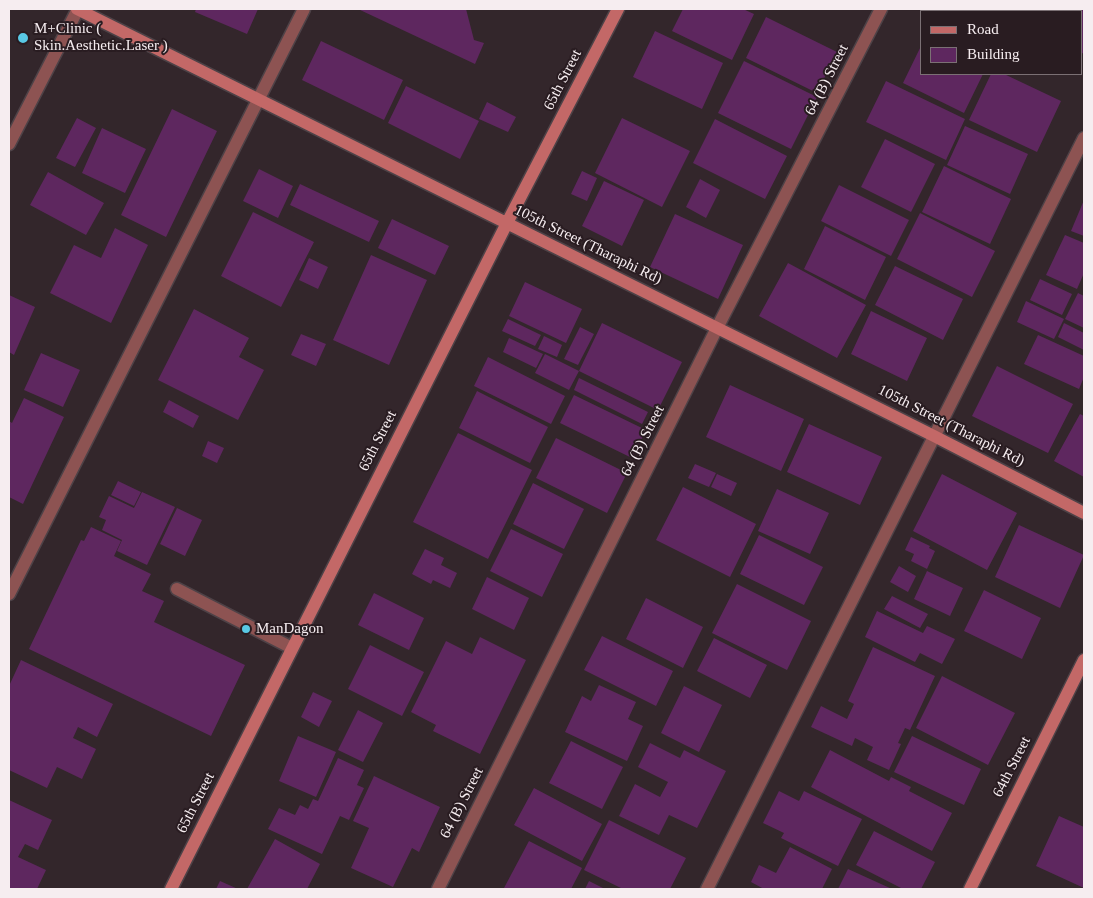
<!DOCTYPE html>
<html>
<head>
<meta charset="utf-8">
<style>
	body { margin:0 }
	#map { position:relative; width:1093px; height:898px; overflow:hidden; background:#33262b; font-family:"Times New Roman",serif }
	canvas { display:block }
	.frame { position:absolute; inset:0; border:10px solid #f6edf0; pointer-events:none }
	.legend { position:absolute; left:920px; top:10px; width:162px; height:65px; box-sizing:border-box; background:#291c21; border:1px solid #7b7074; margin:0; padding:6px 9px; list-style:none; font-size:15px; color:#f6edf0 }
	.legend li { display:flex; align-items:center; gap:10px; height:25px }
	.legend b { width:25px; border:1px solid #7b7074 }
</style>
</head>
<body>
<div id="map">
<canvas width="1093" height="898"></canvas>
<div class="frame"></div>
<ul class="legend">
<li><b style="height:6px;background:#c36867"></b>Road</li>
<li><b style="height:14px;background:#5e275f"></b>Building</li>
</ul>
</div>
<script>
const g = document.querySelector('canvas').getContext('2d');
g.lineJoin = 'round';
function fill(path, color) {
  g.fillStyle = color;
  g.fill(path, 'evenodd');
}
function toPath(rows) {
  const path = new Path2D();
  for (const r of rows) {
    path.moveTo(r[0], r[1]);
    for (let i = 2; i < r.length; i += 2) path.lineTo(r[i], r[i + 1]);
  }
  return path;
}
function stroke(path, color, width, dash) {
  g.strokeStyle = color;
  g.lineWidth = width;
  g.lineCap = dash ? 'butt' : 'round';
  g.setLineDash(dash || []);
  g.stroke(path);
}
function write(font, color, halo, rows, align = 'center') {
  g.font = font + ' "Times New Roman",serif';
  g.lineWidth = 4;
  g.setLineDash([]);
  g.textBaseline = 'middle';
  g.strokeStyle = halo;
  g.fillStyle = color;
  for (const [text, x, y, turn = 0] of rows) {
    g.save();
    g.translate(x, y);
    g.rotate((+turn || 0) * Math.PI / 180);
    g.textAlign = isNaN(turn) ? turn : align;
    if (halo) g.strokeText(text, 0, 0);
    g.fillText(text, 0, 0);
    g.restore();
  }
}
const building = toPath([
	[196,9,258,9,247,34,195,12],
	[358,9,466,9,474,40,484,43,475,64],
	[683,9,743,9,754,14,732,60,672,31],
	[975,9,1006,9,1004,11,980,11],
	[1026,9,1084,9,1084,54,1082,53,1082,11,1025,11],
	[766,17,837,52,817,93,746,58],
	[655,31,723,63,702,109,633,77],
	[321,41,403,80,384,120,302,80],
	[922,44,922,74,983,74,964,113,903,83],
	[744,61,817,97,791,149,718,113],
	[991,74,1004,74,1061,101,1037,152,969,120],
	[886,81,965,119,946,160,866,122],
	[406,86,479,121,460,159,388,123],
	[487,102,516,117,508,132,479,119],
	[172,109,217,131,166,237,121,215],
	[77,118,96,128,75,167,56,158],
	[622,118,690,151,662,207,595,173],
	[715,119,787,156,765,199,693,163],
	[965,126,1028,154,1010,194,947,165],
	[102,128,146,149,125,193,82,173],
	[885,139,935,164,911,212,861,187],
	[944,166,1011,199,990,244,922,212],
	[259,169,293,186,278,218,243,201],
	[582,171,597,178,587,201,571,194],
	[48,172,104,203,86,235,30,205],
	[700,179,720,190,706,218,686,207],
	[604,181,644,200,622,246,582,226],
	[300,184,379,221,369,242,290,205],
	[839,185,909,220,891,256,821,221],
	[1084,200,1084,236,1071,231],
	[253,212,314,242,281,307,221,276],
	[920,213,995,251,972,297,897,259],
	[675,214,743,245,718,299,650,267],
	[392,219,449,246,435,275,378,248],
	[825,226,886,257,865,300,804,269],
	[115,228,148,245,111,323,50,293,74,245,101,258],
	[1065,235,1084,243,1084,273,1077,289,1046,275],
	[371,255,427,280,389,365,333,340],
	[309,258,328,267,318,289,299,280],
	[788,263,866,305,837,358,759,316],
	[895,266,963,299,943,340,875,305],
	[1040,279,1072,294,1062,315,1030,300],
	[525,282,582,309,566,343,509,316],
	[1078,293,1084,296,1084,328,1065,319],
	[9,295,35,307,14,355,9,352],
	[1026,301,1064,319,1054,339,1017,322],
	[194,309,249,338,239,357,264,370,238,420,158,380],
	[871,311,927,338,907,381,851,354],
	[508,319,541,335,535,346,502,331],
	[602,323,682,362,658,410,579,371],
	[1064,323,1084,333,1084,350,1058,337],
	[580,327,594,334,578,365,564,359],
	[301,334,326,344,316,366,291,355],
	[1038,335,1084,356,1084,377,1079,389,1024,364],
	[544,336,562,345,557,357,538,349],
	[509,338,543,354,536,368,503,352],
	[41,353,80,370,63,407,24,390],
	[545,354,579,371,569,390,535,373],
	[488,357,565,396,551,424,474,386],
	[997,366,1073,404,1048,453,972,416],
	[579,378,648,412,642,424,574,390],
	[730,385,804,419,781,471,706,437],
	[477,391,548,427,530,463,459,428],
	[574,395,646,430,632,458,560,423],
	[24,398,64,417,23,504,9,497,9,421,12,423],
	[169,400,199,416,193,428,163,412],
	[1080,414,1084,416,1084,477,1054,461],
	[809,424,882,457,860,505,787,472],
	[458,433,532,470,488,559,413,522],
	[556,438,627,473,607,513,536,478],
	[208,441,224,448,217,463,202,456],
	[695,464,716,473,709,487,688,478],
	[717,474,737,483,731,496,711,487],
	[942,474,1017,513,987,570,913,531],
	[118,481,141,492,134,506,111,495],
	[533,483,584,509,564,549,513,524],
	[683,487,756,524,730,577,656,540],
	[777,489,829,513,810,554,758,531],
	[142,492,175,507,147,565,117,551,122,540,102,530,106,520,99,517,109,496,134,508],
	[177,508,202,520,185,556,160,544],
	[1019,525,1084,555,1060,608,995,577],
	[91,527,121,541,114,556,151,574,142,591,164,601,154,622,245,665,211,736,29,649,81,540,84,541],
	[511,529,563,554,542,597,490,571],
	[759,535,823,567,804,605,740,574],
	[911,537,930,546,929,548,935,551,927,569,911,561,914,554,905,550],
	[425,549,444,558,441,565,457,573,450,588,433,580,431,584,412,574],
	[899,566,916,576,908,592,890,582],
	[927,571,963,588,950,616,914,599],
	[487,577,529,598,514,630,472,609],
	[737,584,811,621,787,670,712,633],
	[984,590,1041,618,1022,659,964,631],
	[374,593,424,618,409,650,358,625],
	[892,596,928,614,920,628,884,609],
	[646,598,703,627,683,668,626,639],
	[877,611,923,633,927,626,955,639,942,664,920,653,915,662,865,637],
	[602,636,673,671,656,706,584,670],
	[480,637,526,660,480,754,433,731,436,725,411,712,446,641,472,654],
	[714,638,767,665,750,698,697,671],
	[370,645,424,672,402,716,348,689],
	[873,647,935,676,910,730,905,728,898,743,901,744,889,770,867,760,873,747,855,738,852,746,811,727,821,706,847,719,854,704,848,701],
	[21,660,113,704,97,737,78,727,73,738,96,749,82,779,57,767,47,788,9,770,9,686],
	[942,676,1015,713,988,765,916,728],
	[599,685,636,702,628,719,643,726,627,761,565,732,582,696,591,701],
	[684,686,722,705,699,752,661,733],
	[313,692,332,701,319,727,301,717],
	[358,710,383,723,363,762,338,750],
	[298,736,336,752,316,797,279,781],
	[912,736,981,769,964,805,894,772],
	[571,741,623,767,602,809,549,783],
	[650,743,680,758,684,750,726,771,697,828,669,815,659,835,619,816,635,784,660,797,668,782,638,767],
	[830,750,889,781,891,777,911,787,909,791,952,813,932,851,811,787],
	[338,758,364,770,357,785,364,788,349,820,340,816,322,854,268,829,279,808,295,815,300,805,308,809,313,799,318,801],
	[374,776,440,807,419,852,412,848,393,887,351,868,369,828,353,821],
	[534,788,602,824,582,861,514,825],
	[779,791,799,801,804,791,862,819,838,866,781,838,784,833,763,823],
	[9,800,52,820,38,850,25,844,18,857,46,870,37,889,9,889],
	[1059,816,1084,827,1084,888,1036,866],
	[609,820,686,858,670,889,623,889,584,870],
	[874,831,935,862,921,889,903,889,856,865],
	[275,839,320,864,307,889,247,889],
	[529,841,582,868,571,889,507,889,504,888],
	[790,847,832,869,822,889,764,889,751,882,759,865,776,873],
	[848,869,892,889,838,889],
	[220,881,238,889,216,889],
	[589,881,605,889,585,889]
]);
const lane = toPath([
	[177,589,292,648]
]);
const street = toPath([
	[9,144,78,9],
	[9,594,304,9],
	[438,889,717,328,881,9],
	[707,889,1084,138]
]);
const secondary = toPath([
	[77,9,934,436,1084,513],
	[171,889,507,223,618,9],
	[970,889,1084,660]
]);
const markers = [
	[23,38,6,"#59c8e4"],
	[246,629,5,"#59c8e4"]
];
const poiNames = [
	["M+Clinic (",34,29],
	["Skin.Aesthetic.Laser )",34,46],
	["ManDagon",256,629]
];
const streetNames = [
	["65th Street",563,80,-63],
	["64 (B) Street",827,80,-63],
	["105th Street (Tharaphi Rd)",588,245,26],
	["105th Street (Tharaphi Rd)",951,426,27],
	["65th Street",378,441,-63],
	["64 (B) Street",643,441,-63],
	["64th Street",1012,767,-63],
	["65th Street",196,803,-63],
	["64 (B) Street",462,803,-63]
];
fill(building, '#5e275f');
stroke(lane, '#4e4247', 15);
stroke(street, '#4e4247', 15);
stroke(secondary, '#4e4247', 15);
stroke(lane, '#8d5352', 12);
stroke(street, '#8d5352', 12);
stroke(secondary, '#c36867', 12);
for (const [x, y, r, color] of markers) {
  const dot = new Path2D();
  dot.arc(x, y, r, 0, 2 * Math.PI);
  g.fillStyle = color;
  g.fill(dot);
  stroke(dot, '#291c21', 2);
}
write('15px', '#f6edf0', '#291c21', poiNames, 'left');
write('15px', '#f6edf0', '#291c21', streetNames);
</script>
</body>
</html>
